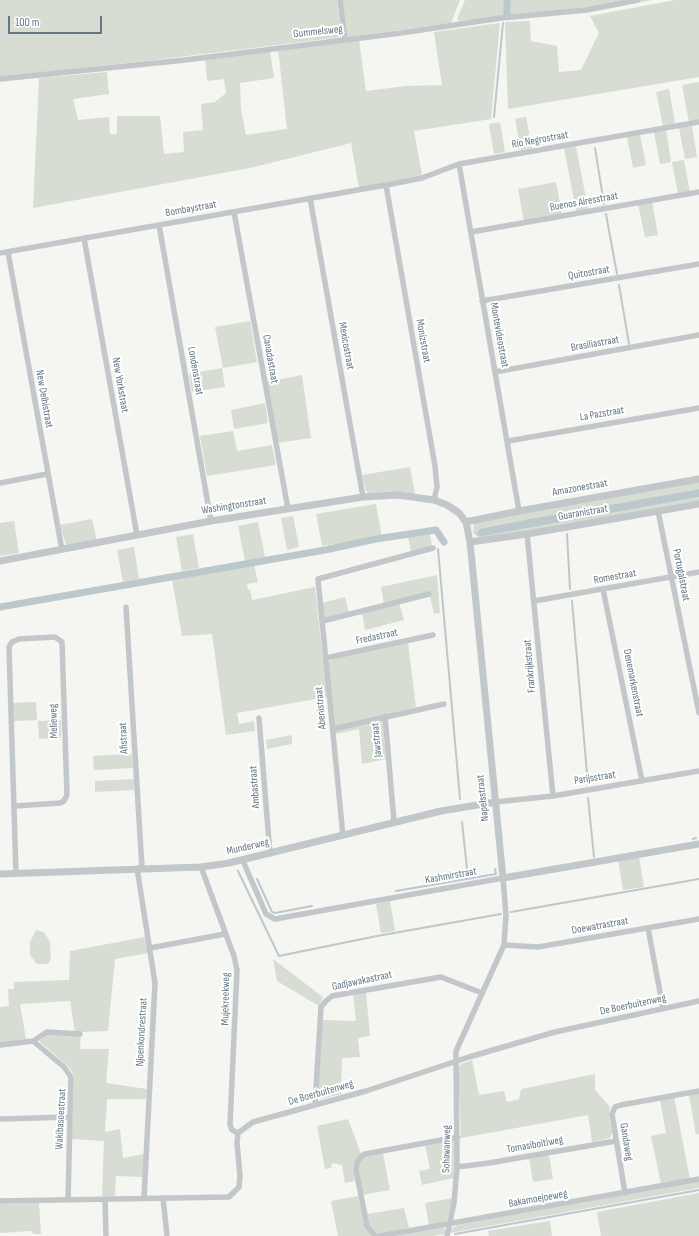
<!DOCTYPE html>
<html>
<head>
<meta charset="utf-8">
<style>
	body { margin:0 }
	#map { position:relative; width:699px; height:1236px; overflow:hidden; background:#f5f5f1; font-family:"Sofia Sans Condensed",sans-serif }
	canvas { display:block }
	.scale { position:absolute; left:8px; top:16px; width:94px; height:18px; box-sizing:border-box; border:2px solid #637784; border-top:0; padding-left:5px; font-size:12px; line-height:14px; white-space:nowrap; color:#637784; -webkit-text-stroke:3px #fff; paint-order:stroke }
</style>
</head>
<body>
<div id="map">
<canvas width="699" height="1236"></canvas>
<div class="scale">100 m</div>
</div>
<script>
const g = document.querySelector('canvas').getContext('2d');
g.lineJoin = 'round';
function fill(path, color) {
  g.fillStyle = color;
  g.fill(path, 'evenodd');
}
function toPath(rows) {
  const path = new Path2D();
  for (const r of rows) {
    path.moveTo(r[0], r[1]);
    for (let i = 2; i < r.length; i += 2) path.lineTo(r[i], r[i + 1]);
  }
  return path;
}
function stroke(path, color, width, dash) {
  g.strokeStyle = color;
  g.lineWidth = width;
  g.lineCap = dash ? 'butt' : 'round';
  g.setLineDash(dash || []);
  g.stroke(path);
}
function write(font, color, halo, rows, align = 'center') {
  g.font = font + ' "Sofia Sans Condensed",sans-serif';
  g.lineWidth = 4;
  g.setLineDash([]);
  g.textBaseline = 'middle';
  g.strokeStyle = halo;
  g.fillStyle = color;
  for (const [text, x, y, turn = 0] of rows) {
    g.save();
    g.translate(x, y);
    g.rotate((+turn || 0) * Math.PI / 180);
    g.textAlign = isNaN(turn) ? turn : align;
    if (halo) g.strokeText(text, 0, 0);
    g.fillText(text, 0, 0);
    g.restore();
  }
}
const green = toPath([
	[0,0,337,0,342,37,154,60,0,77],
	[341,0,460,0,451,23,349,37,346,34],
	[465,0,652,0,586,12,458,21,457,19],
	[675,0,699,0,699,77,508,109,505,22,530,21,531,41,557,46,559,72,581,70,599,33,590,16],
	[500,23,491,119,414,131,422,175,359,188,351,143,250,168,33,208,39,78,107,72,109,94,73,99,78,120,109,117,110,134,117,134,117,116,160,116,164,154,184,152,183,132,203,130,201,104,215,102,226,93,224,79,207,81,205,60,270,51,274,78,240,83,241,109,246,135,287,129,278,49,359,40,366,91,406,86,442,85,434,32],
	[699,82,699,120,689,122,682,85],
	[669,89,675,123,663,126,656,92],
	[526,117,532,148,521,150,515,119],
	[500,122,505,152,494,154,489,124],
	[692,126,697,157,685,159,679,128],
	[666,130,671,162,660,164,654,132],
	[640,135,646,165,633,168,627,137],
	[576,146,588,209,576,211,564,148],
	[684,160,690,192,678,194,672,162],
	[556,182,562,214,524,221,518,189],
	[652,202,658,235,645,237,638,204],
	[250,321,257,362,223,368,215,327],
	[222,368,225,387,192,392,189,374],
	[302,375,311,438,277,443,266,382],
	[265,403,268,423,234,429,231,410],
	[233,431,237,451,272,445,276,465,207,476,200,436],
	[410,467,415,494,397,492,369,494,366,491,362,475],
	[699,482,699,489,535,518,478,536,699,497,699,501,480,539,473,533,474,523,489,519],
	[376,504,382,537,322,546,316,514],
	[293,516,299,547,287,550,281,518],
	[92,519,97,542,66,545,60,525],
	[14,521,19,553,0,556,0,523],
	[258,522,265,557,245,561,238,526],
	[193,534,199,568,182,571,176,537],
	[430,534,432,546,411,552,408,537],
	[134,547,139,579,123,582,117,550],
	[254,565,258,582,247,584,248,590,250,589,252,600,315,587,327,697,237,713,239,724,254,721,255,731,226,735,212,634,182,636,172,580],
	[437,575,440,613,434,614,429,593,384,604,381,587],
	[345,597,349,614,324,620,322,603],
	[399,603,404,620,365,630,362,612],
	[408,643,416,707,382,716,386,759,362,764,359,729,335,734,328,662,333,659],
	[36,702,37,720,14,721,13,703],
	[61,720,61,738,39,739,38,721],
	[292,735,292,744,267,749,266,740],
	[132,754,133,768,94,770,93,756],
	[134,779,134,790,95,792,95,781],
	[639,857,644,887,623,890,618,860],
	[390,901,395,931,381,933,376,904],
	[36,930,44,932,50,942,51,958,48,964,37,964,30,955,30,942],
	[145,937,148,953,115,959,108,1031,81,1032,80,1049,109,1049,106,1083,147,1089,146,1099,107,1099,105,1132,120,1129,123,1158,144,1154,143,1177,116,1176,115,1196,102,1196,104,1141,72,1139,74,1076,69,1067,39,1041,48,1033,75,1032,70,1001,20,1004,26,1039,0,1044,0,1007,9,1006,8,989,14,989,14,982,69,980,70,951],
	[273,959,323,997,319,1006,277,981],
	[366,992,370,1036,358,1038,360,1057,342,1058,341,1094,321,1099,318,1096,322,1020,356,1021,353,994],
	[472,1060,479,1095,504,1091,507,1102,519,1099,521,1089,595,1074,595,1090,610,1107,609,1111,612,1133,610,1138,592,1142,588,1115,461,1138,458,1069,461,1064],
	[699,1093,699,1134,696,1135,689,1095],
	[674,1097,690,1179,661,1184,651,1136,666,1133,660,1100],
	[348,1119,361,1154,353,1167,355,1181,345,1183,342,1165,332,1163,331,1168,325,1169,317,1126],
	[452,1140,455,1142,454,1178,422,1185,419,1171,430,1169,425,1145],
	[383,1153,390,1190,362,1195,358,1174,359,1164,365,1157],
	[549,1155,553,1179,533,1182,529,1158],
	[699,1181,699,1188,450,1233,452,1228,458,1225],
	[699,1193,699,1236,601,1236,597,1212],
	[358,1196,364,1223,371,1236,338,1236,331,1201],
	[453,1198,447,1221,429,1225,425,1203],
	[39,1203,41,1234,33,1234,32,1231,0,1233,0,1204],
	[404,1208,409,1228,380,1234,376,1234,371,1230,367,1214],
	[550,1221,552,1236,489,1236,488,1231],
	[442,1227,445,1229,445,1234,433,1236,396,1236]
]);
const water = toPath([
	[699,489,699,497,483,536,478,536,477,533,480,529,535,518]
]);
const stream = toPath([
	[494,117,503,23],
	[595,148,604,204],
	[606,214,617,274],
	[619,285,629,344],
	[567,534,570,589],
	[438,549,460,799],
	[572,601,588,785],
	[588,798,594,857],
	[462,822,468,878],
	[693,839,696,838],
	[238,871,279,956,377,936,501,914],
	[257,879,272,912,275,913,312,906],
	[396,891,496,874,495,869],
	[511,912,699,879],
	[455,1234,699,1190]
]);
const canal = toPath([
	[507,0,507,15],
	[0,607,325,550,376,539,436,530,444,542]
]);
const minor = toPath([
	[340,0,345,39],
	[0,79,185,60,401,33,501,18,587,10,638,0],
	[459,164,519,511],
	[386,185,435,466,437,487,434,500],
	[310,198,363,497],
	[234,212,288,509],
	[159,225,211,521],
	[471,232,699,192],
	[84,238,137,535],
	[8,252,62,550],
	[0,253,386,185,422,178,459,164,699,122],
	[482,301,699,264],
	[495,372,699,335],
	[508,441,699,408],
	[0,483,47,474],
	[658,511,699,713],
	[527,534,553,796],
	[603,589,642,781],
	[534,601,699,572],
	[126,607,142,868],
	[323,621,429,594],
	[326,658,433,635],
	[385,716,394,822],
	[259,718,270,854],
	[333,729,444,704],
	[495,802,553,796,699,771],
	[15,806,60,803,64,801,67,795,62,642,55,637,19,639,12,642,9,647,16,874],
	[343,836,318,579,433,548],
	[243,861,266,914,275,919,503,878,506,915,504,945,456,1051,457,1167,454,1203,447,1236],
	[201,867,234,956,237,970,230,1125,232,1130,238,1133],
	[137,868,155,983,144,1198],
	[648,928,663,1008],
	[504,945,538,947,699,919],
	[150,948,225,934],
	[33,1041,47,1032,80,1034],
	[0,1045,33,1041,64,1067,71,1077,68,1200],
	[315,1105,321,1007,326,1001,332,996,441,977,482,993],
	[0,1119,70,1117],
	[457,1167,489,1163,616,1141],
	[625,1193,612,1114,615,1107,621,1105,699,1091],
	[163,1198,167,1236],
	[105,1199,106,1236],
	[0,1201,229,1197,239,1187,240,1176,237,1143,238,1133,253,1122,366,1091,469,1057,555,1032,699,1001],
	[375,1236,367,1226,356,1170,357,1163,361,1157,365,1154,458,1137],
	[380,1236,699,1179]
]);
const tertiary = toPath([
	[466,522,519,511,699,479],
	[470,542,527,534,699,504],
	[0,561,211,521,363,497,398,495,434,500,447,505,459,513,466,522,470,542,503,878,699,844],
	[0,874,201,867,229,863,441,811,495,802]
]);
const streetNames = [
	["Gummelsweg",318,32,-6],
	["Rio Negrostraat",540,140,-10],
	["Buenos Airesstraat",584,202,-10],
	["Bombaystraat",191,209,-10],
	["Quitostraat",589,273,-10],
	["Montevideostraat",499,335,80],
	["Monizstraat",423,341,80],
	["Brasiliastraat",595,344,-10],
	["Mexicostraat",346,346,80],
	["Canadastraat",270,359,80],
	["Londenstraat",195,371,80],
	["New Yorkstraat",120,385,80],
	["New Delhistraat",44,399,80],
	["La Pazstraat",602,414,-10],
	["Amazonestraat",580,488,-10],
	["Washingtonstraat",234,506,-9],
	["Guaranistraat",583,513,-10],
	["Portugalstraat",681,575,79],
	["Romestraat",615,577,-10],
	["Fredastraat",377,637,-12],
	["Frankrijkstraat",530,666,-95],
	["Denemarkenstraat",633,683,79],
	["Abenistraat",321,708,-95],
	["Melieweg",54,721,-92],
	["Afistraat",124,738,-93],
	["Jawstraat",377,740,-95],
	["Parijsstraat",595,778,-9],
	["Ambastraat",255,787,-94],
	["Napelsstraat",483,798,-96],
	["Munderweg",248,847,-13],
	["Kashmirstraat",451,876,-10],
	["Doewatrastraat",600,926,-10],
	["Gadjawakastraat",362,981,-12],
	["Mujekreekweg",226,999,-89],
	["De Boerbuitenweg",633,1005,-12],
	["Njoenkondrestraat",142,1032,-87],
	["De Boerbuitenweg",321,1093,-16],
	["Wakibasoestraat",61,1119,-87],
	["Gandaweg",626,1142,81],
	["Tomasiboitiweg",535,1145,-10],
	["Sohawanweg",447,1149,-89],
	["Bakamoejoeweg",538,1199,-10]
];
fill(green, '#d7ddd2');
fill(water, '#bcc8cc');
stroke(stream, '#bcc8cc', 2);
stroke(canal, '#bcc8cc', 7);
stroke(minor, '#c2c7c9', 5.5);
stroke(tertiary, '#c2c7c9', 7);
write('11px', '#637784', '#fff', streetNames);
</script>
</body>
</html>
